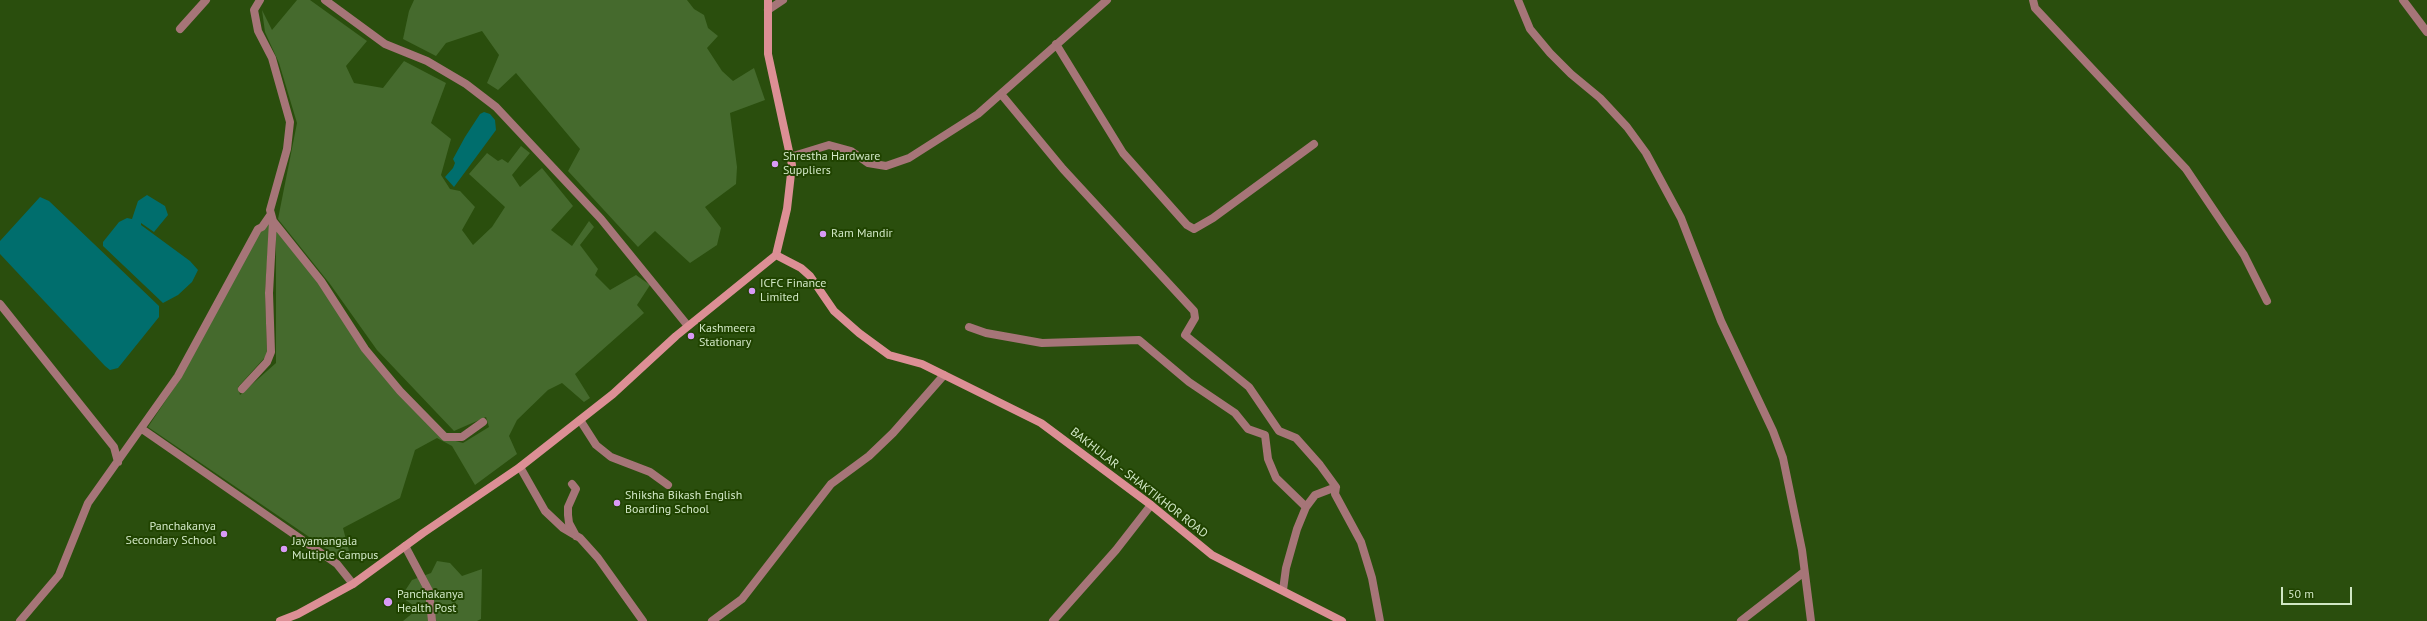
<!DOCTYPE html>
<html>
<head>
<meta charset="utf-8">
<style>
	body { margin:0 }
	#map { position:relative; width:2427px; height:621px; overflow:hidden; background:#2a4e0d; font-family:"PT Sans",sans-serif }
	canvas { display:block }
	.scale { position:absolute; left:2281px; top:587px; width:71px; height:18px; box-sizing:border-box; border:2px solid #d1e7c5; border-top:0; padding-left:5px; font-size:12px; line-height:14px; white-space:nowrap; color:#d1e7c5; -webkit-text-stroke:3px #204300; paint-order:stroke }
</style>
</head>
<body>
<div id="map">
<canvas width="2427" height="621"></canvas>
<div class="scale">50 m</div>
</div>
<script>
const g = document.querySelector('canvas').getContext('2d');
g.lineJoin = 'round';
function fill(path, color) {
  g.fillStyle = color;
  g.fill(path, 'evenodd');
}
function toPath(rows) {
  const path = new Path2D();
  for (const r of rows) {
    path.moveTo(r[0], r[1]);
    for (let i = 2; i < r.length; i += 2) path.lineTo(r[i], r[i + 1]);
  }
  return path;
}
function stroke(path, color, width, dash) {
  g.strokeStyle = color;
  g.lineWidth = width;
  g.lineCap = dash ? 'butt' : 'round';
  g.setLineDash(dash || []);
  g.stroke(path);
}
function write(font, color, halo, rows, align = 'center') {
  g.font = font + ' "PT Sans",sans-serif';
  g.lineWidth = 4;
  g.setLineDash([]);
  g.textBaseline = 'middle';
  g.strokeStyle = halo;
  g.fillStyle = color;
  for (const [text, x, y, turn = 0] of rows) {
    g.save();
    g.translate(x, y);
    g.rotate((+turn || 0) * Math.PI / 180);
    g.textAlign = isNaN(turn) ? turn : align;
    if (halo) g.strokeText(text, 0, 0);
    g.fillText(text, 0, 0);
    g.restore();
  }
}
const green = toPath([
	[297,0,310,0,367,41,346,66,354,83,383,88,404,61,446,83,431,123,451,139,441,175,450,189,460,191,475,207,462,230,473,245,492,227,505,207,469,174,487,153,498,161,502,159,508,163,521,146,530,153,512,175,520,187,542,168,573,206,551,230,572,246,589,221,594,227,580,245,598,269,595,275,610,290,636,275,650,285,637,305,644,313,575,374,590,398,584,402,562,383,548,390,517,420,509,436,517,454,475,485,452,446,437,438,415,450,400,498,343,528,349,551,340,558,148,427,178,382,259,232,270,222,265,291,267,355,238,387,240,395,276,363,276,229,318,281,362,351,441,437,463,443,489,427,486,417,454,431,377,350,330,284,278,219,297,123,279,63,265,32,262,10,272,30],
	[414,0,687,0,694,9,704,15,708,28,718,36,707,48,722,71,733,81,754,68,765,100,730,113,737,167,736,184,705,207,721,228,717,245,690,263,655,231,638,247,568,171,580,149,516,73,498,90,487,83,499,55,482,31,446,43,436,56,403,39,409,11],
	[437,561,450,563,462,576,482,569,481,619,477,621,403,621,414,612,413,605,401,597,412,580,431,573]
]);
const water = toPath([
	[484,112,490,114,495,120,496,130,454,187,445,177,453,168,455,163,453,159,465,137,480,114],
	[147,195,165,206,168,215,154,232,141,223,141,225,190,261,198,270,192,282,178,295,163,303,103,246,103,242,119,222,127,218,132,219,138,201],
	[40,197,49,201,159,306,159,317,118,368,110,370,105,366,0,254,0,241]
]);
const street = toPath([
	[260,0,254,10,258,31,272,58,290,122,287,149,270,210,273,221,321,281,365,349,400,391,445,437,462,437,483,422],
	[325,0,385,44,427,61,466,84,496,107,601,219,688,326],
	[1518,0,1530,29,1550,53,1571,74,1600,98,1627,127,1646,153,1681,218,1721,321,1773,431,1783,458,1802,550,1811,621],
	[2033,0,2035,8,2186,169,2244,255,2267,301],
	[2403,0,2427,32],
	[768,10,783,0],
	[180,29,206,0],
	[1056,44,1123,153,1187,225,1194,229,1213,218,1314,144],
	[1001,94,1063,169,1194,311,1195,318,1185,335,1249,387,1279,431,1296,438,1320,465,1336,487,1335,494,1361,542,1372,578,1380,621],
	[790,157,829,145,851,151,868,163,886,166,909,158,978,114,1107,0],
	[0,304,114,447,118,462],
	[969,327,986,333,1042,343,1139,340,1189,382,1235,413,1248,429,1265,435,1268,459,1276,478,1306,507],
	[242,389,267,362,271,352,269,293,273,221],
	[580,420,596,445,611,457,650,472,668,485],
	[142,429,337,564,353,584],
	[520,467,545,511,563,528,580,538,598,558,643,621],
	[572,484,576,489,568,507,568,515,569,523,576,536],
	[405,546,429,591,432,621],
	[1283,590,1286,568,1297,529,1306,507,1315,495,1336,487],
	[20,621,59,575,88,503,178,376,258,229,262,227,271,214],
	[712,621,742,599,831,484,869,456,893,433,944,375],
	[1053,621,1116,550,1151,505],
	[1741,621,1804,572]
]);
const secondary = toPath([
	[768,0,768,54,792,165,787,209,776,255],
	[776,255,801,268,810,276,834,311,859,333,889,355,922,364,1041,423,1151,505,1212,555,1342,621],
	[280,621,298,614,353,584,423,533,520,467,613,394,676,336,776,255]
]);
const markers = [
	[775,164,4,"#d99af7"],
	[823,234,4,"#d99af7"],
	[752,291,4,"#d99af7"],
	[691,336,4,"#d99af7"],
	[617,503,4,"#d99af7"],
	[224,534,4,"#d99af7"],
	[284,549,4,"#d99af7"],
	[388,602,5,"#d99af7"]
];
const poiNames = [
	["Shrestha Hardware",783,157],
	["Suppliers",783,171],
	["Ram Mandir",831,234],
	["ICFC Finance",760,284],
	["Limited",760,298],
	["Kashmeera",699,329],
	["Stationary",699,343],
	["Shiksha Bikash English",625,496],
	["Boarding School",625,510],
	["Panchakanya",216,527,"right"],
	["Secondary School",216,541,"right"],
	["Jayamangala",292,542],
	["Multiple Campus",292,556],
	["Panchakanya",397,595],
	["Health Post",397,609]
];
const streetNames = [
	["BAKHULAR - SHAKTIKHOR ROAD",1139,483,38]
];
fill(green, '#456a2d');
fill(water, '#006e6d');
stroke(street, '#a67578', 8);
stroke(secondary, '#dc8f95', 8);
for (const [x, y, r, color] of markers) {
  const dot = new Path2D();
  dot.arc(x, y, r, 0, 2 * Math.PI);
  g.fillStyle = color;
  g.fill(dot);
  stroke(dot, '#204300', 1.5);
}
write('12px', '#d1e7c5', '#204300', poiNames, 'left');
write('12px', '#d1e7c5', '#204300', streetNames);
</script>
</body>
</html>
